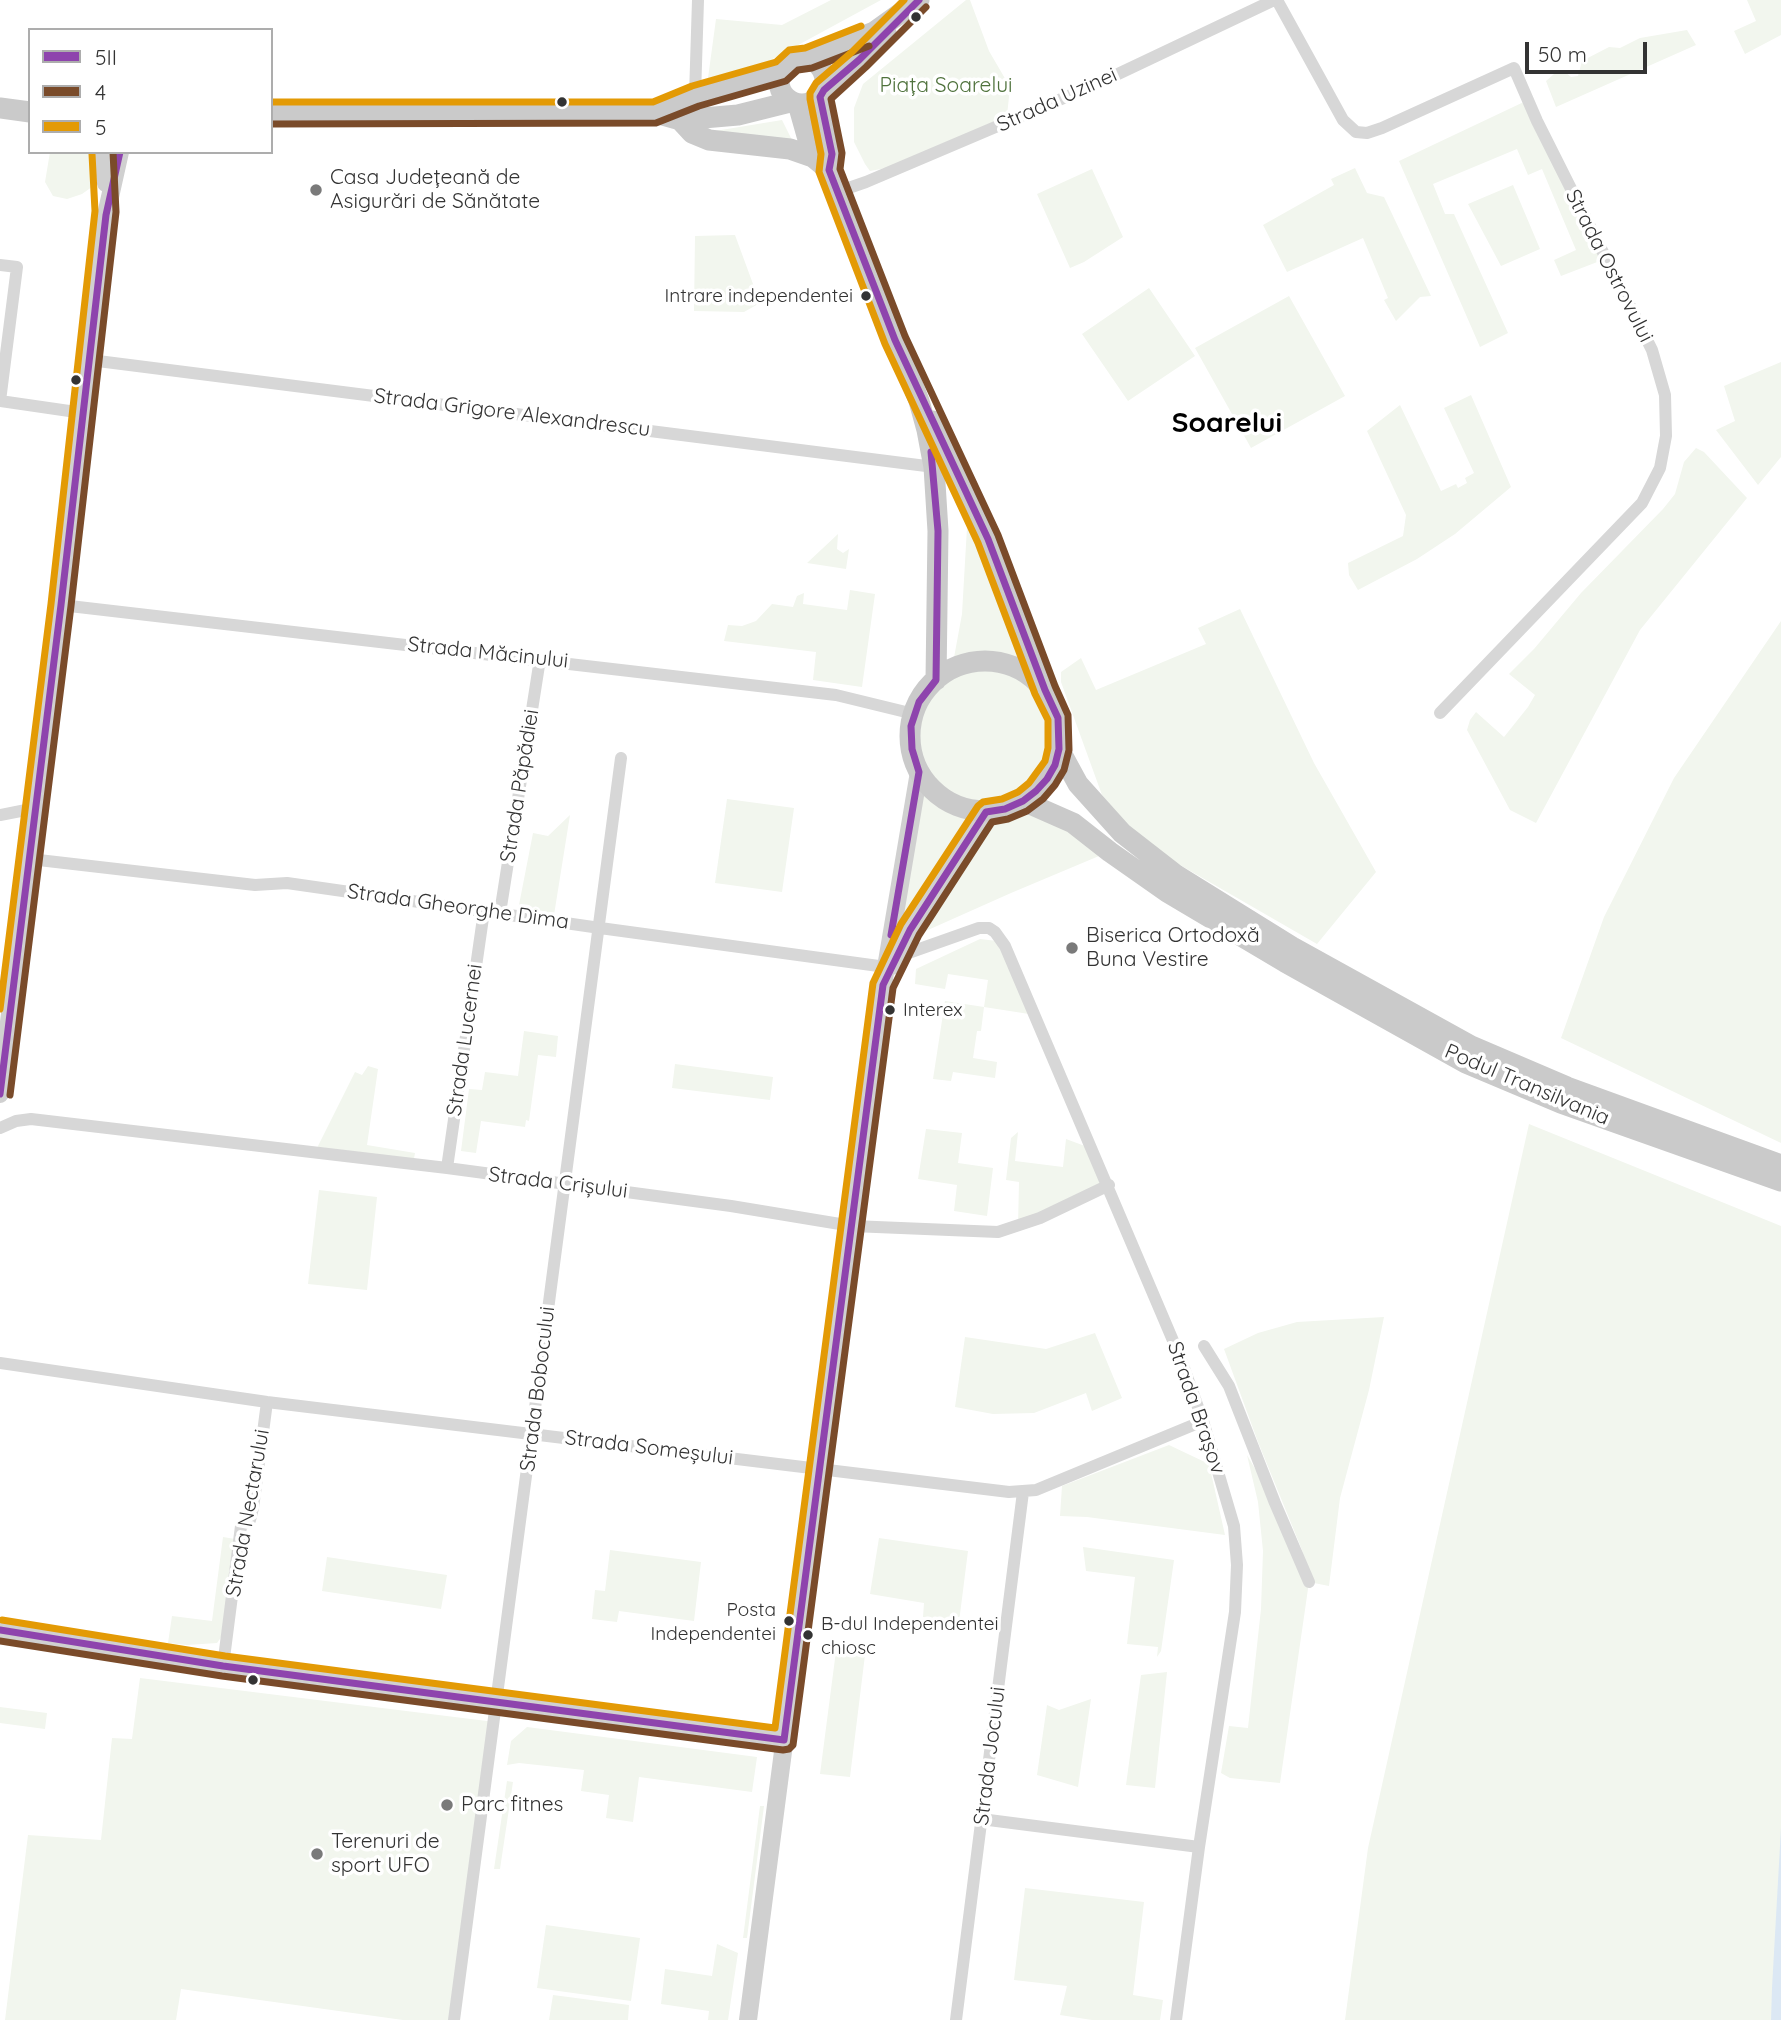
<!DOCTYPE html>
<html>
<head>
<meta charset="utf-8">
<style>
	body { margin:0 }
	#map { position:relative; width:1781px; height:2020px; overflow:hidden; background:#fff; font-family:Quicksand,sans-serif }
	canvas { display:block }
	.legend { position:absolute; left:28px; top:28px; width:245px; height:126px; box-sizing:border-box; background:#fff; border:2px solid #adadad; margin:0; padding:9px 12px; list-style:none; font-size:21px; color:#333 }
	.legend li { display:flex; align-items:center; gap:14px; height:35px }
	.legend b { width:35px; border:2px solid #adadad }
	.scale { position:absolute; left:1525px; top:42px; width:122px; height:32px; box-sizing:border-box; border:4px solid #333; border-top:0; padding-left:9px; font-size:21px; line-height:24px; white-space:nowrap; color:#333; -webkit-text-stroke:5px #fff; paint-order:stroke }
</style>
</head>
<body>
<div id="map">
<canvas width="1781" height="2020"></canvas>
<ul class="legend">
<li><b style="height:9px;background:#8e44ad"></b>5II</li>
<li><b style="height:9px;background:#7a4b2a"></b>4</li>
<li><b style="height:9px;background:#e39a05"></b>5</li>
</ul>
<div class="scale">50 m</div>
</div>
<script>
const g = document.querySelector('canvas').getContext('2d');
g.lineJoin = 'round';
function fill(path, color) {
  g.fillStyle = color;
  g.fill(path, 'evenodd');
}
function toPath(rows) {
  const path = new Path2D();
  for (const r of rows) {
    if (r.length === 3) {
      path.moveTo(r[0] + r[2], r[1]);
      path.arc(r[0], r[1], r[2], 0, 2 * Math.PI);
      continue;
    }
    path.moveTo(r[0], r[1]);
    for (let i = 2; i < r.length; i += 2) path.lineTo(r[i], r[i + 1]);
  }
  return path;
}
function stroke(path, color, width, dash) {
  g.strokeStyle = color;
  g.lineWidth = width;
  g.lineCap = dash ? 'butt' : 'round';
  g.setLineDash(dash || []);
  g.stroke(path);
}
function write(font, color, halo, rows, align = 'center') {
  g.font = font + ' Quicksand,sans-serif';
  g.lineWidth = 7;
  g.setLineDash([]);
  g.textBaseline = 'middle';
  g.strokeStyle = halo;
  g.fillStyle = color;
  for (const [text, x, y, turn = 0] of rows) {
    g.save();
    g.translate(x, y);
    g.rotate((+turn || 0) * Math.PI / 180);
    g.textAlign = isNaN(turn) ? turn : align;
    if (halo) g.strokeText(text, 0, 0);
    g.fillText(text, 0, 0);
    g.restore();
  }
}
const green = toPath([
	[831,0,881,0,754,69,708,78,716,19,782,25],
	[966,0,970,0,989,51,1010,87,1007,116,913,163,870,171,865,164,854,142,854,108,863,84],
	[1747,0,1781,0,1781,35,1745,54,1734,31,1756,21],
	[1687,30,1696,45,1556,107,1546,81,1554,74,1564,71,1571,77,1578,76,1582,61,1609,47,1620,48,1640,38],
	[1528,100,1605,259,1561,276,1554,260,1576,250,1542,169,1528,175,1517,149,1433,184,1445,214,1454,214,1508,333,1480,347,1399,161],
	[782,120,795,146,715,131],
	[50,152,94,152,98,170,96,184,82,194,67,199,53,196,45,182],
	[1355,168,1367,193,1384,197,1431,296,1420,297,1396,321,1384,300,1388,298,1363,238,1287,272,1263,225,1334,185,1331,179],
	[1092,169,1123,237,1084,262,1070,268,1037,194],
	[1513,185,1540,249,1501,266,1468,204],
	[735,235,760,303,744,312,694,311,695,236],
	[1149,288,1195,356,1128,401,1082,334],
	[1289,296,1345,396,1251,448,1195,348],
	[1781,362,1781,457,1758,485,1716,430,1735,421,1724,386],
	[1471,395,1511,487,1455,534,1417,559,1358,590,1349,575,1348,563,1403,536,1406,515,1367,431,1400,405,1441,491,1456,484,1458,488,1467,483,1465,478,1474,473,1444,408],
	[1696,448,1704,452,1747,498,1640,630,1536,823,1510,810,1467,730,1470,720,1476,712,1504,737,1528,707,1535,695,1509,674,1534,649,1581,593,1663,509,1675,494,1684,462],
	[968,510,1030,671,1020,664,999,658,982,656,953,663,962,614],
	[838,534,837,549,843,553,849,549,846,569,807,563],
	[850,590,875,594,862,687,813,680,816,652,724,641,728,625,742,626,756,621,772,604,793,607,797,596,804,593,803,604,847,610],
	[1240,609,1314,763,1376,872,1317,944,1173,861,1133,831,1102,795,1061,682,1061,672,1081,658,1096,690,1206,644,1198,628],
	[1781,621,1781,1143,1561,1038,1604,917,1674,778],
	[985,736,75],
	[921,780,928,793,950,810,981,814,892,959],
	[727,799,794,808,782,892,715,883],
	[1022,809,1048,815,1099,856,1011,893,910,938,993,815],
	[570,815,554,915,518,910,533,833,548,836],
	[980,939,997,941,1029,1014,984,1007,981,1031,977,1031,973,1058,997,1062,995,1078,953,1072,951,1081,933,1079,945,1001,984,1007,988,980,948,974,945,989,915,984,916,969],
	[524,1031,558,1036,556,1057,538,1055,529,1121,526,1120,525,1127,481,1121,476,1153,461,1151,469,1089,482,1090,485,1072,518,1076],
	[675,1064,773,1077,770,1100,672,1088],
	[368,1066,378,1069,367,1145,415,1153,413,1164,317,1148,355,1072,362,1075],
	[1529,1124,1781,1226,1781,2020,1345,2020,1368,1848],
	[926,1129,962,1133,958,1163,993,1168,987,1216,954,1211,957,1185,918,1179],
	[1018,1132,1015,1161,1063,1167,1066,1139,1093,1149,1109,1185,1018,1226,1019,1182,1006,1180,1011,1138],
	[319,1190,377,1197,367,1290,308,1284],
	[1384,1317,1369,1390,1340,1498,1329,1586,1309,1582,1280,1783,1230,1778,1221,1773,1229,1726,1248,1728,1261,1609,1263,1551,1258,1502,1247,1455,1275,1503,1308,1577,1302,1550,1258,1442,1224,1349,1258,1333,1297,1322],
	[1095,1333,1122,1398,1092,1411,1086,1393,1034,1413,993,1414,955,1407,965,1337,1046,1349],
	[1169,1445,1209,1464,1225,1535,1087,1517,1060,1516,1062,1486],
	[223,1537,235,1539,222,1636,217,1643,187,1645,168,1643,172,1616,212,1621],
	[879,1538,968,1551,959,1622,923,1617,924,1603,870,1594],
	[1083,1547,1174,1560,1161,1651,1157,1657,1158,1647,1127,1644,1135,1577,1086,1571],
	[610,1550,701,1562,694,1621,619,1611,617,1622,592,1619,595,1590,605,1591],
	[327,1557,447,1575,441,1609,322,1591],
	[836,1651,865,1655,850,1777,820,1774],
	[1167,1672,1155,1788,1126,1785,1141,1675],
	[140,1678,495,1722,454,2020,403,2020,181,1989,176,2020,5,2020,28,1835,101,1840,112,1738,132,1739],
	[1091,1699,1078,1787,1037,1775,1047,1705,1059,1710],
	[0,1707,47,1713,45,1729,0,1723],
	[527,1727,757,1757,752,1792,639,1777,633,1822,606,1818,609,1795,581,1791,584,1770,519,1763,507,1765,511,1741],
	[507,1781,513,1782,500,1869,494,1869],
	[760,1806,764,1806,747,1938,743,1938],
	[1025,1888,1144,1902,1133,1995,1163,2000,1160,2020,1092,2020,1060,2015,1067,1986,1014,1980],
	[546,1925,640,1938,631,2001,537,1988],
	[717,1944,738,1953,728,2020,708,2020,709,2011,661,2004,665,1969,712,1976],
	[553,1995,629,2005,628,2020,549,2020]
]);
const water = toPath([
	[1781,1828,1781,2020,1771,2020,1772,1988]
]);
const street = toPath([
	[1277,0,1343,120,1356,132,1367,133,1382,128,1514,68,1537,121,1652,350,1665,395,1666,436,1660,468,1642,503,1440,713],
	[695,96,698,0],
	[837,192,866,182,1099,83,1274,0],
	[0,265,17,267,0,401],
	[90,360,934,467],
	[0,401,83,413],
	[61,605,836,695,914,714],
	[0,815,36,808],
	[30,859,255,885,287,883,600,928,886,967],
	[500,913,540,659],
	[897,957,979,928,989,928,995,932,1005,946,1180,1357,1203,1421,1234,1526,1237,1565,1235,1612,1199,1847,1176,2020],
	[0,1128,16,1121,31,1119,447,1168,731,1206,852,1226,998,1232,1040,1218,1109,1185],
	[447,1168,484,911],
	[1204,1346,1229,1386,1275,1503,1309,1582],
	[0,1363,267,1402,1009,1492,1036,1490,1203,1421],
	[223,1666,241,1526,250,1520,253,1508,267,1402],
	[981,1819,1199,1847],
	[454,2020,621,758],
	[956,2020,1023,1492]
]);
const secondary = toPath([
	[102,152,106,183],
	[892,966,910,930,986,812],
	[0,1094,61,605,106,215,120,152],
	[0,1630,223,1666,784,1740],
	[748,2020,883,985,919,772]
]);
const primary = toPath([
	[802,81,23],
	[808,58,874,32,919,0],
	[824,90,859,60,886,32],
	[820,97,832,154,829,170],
	[798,104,813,157,829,170,919,401,927,430,934,467,938,531,936,680],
	[0,108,30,112],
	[271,113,655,113,680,120,738,115,790,102],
	[655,113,695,96,782,71],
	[680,120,692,133,709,140,790,149,813,157],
	[933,421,988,539,1044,688],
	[985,736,75],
	[1059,749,1078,784,1122,833,1176,875,1292,947,1471,1046,1567,1087,1781,1165],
	[1023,801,1073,823,1110,852,1167,892,1285,962,1466,1063,1561,1103,1781,1181]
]);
const bus1 = toPath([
	[891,935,919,772,912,749,911,726,919,702,936,680,938,531,931,452],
	[0,1094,61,605,106,215,120,152],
	[0,1630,223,1666,784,1740],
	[784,1740,883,985,910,930,986,812,1005,809,1023,801,1036,791,1047,779,1055,765,1059,749,1058,718,1045,690,988,539,895,340,829,170,832,154,820,97,824,90,859,60,919,0]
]);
const bus2 = toPath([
	[271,124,656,123,699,106,786,81,798,70,812,68,869,46],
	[10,1095,71,606,116,212,113,152],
	[0,1641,222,1676,783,1750,789,1749,793,1745,893,988,919,935,992,822,1008,819,1027,811,1043,799,1055,785,1064,770,1069,750,1068,715,1055,686,998,535,905,336,840,169,842,153,831,99,866,67,926,7]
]);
const bus3 = toPath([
	[271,102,653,102,692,86,776,62,789,50,805,48,861,26],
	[0,1009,51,604,95,211,92,154],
	[2,1620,225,1656,775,1728,873,983,901,924,978,806,983,802,1002,799,1018,792,1029,783,1045,761,1048,748,1048,720,1035,694,978,543,885,344,819,172,821,154,810,99,810,93,816,83,852,52,904,0]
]);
const markers = [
	[916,17,6,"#333"],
	[562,102,6,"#333"],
	[316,190,7,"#7a7a7a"],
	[866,296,6,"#333"],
	[76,380,6,"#333"],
	[1072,948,7,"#7a7a7a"],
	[890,1010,6,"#333"],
	[789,1621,6,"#333"],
	[808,1635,6,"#333"],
	[253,1680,6,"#333"],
	[447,1805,7,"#7a7a7a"],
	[317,1854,7,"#7a7a7a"]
];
const busNames = [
	["Intrare independentei",853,296],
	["Interex",903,1010,"left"],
	["Posta",776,1610],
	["Independentei",776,1634],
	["B-dul Independentei",821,1624,"left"],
	["chiosc",821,1648,"left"]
];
const parkNames = [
	["Piața Soarelui",946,86]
];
const streetNames = [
	["Strada Uzinei",1057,100,-24],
	["Strada Ostrovului",1609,266,63],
	["Strada Grigore Alexandrescu",512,413,7],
	["Strada Măcinului",488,653,6],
	["Strada Păpădiei",520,786,-81],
	["Strada Gheorghe Dima",458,907,8],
	["Strada Lucernei",465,1040,-82],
	["Podul Transilvania",1527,1085,23],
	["Strada Crișului",558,1183,7],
	["Strada Bobocului",538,1389,-83],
	["Strada Brașov",1196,1408,71],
	["Strada Someșului",649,1448,7],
	["Strada Nectarului",248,1513,-80],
	["Strada Jocului",990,1756,-83]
];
const poiNames = [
	["Casa Județeană de",330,178],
	["Asigurări de Sănătate",330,202],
	["Biserica Ortodoxă",1086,936],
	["Buna Vestire",1086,960],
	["Parc fitnes",461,1805],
	["Terenuri de",331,1842],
	["sport UFO",331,1866]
];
const districtNames = [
	["Soarelui",1227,424]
];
fill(green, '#f2f6ee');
fill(water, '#dce8f4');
stroke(street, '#d7d7d7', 12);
stroke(secondary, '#d0d0d0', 18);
stroke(primary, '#cacaca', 21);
stroke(bus1, '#8e44ad', 7);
stroke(bus2, '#7a4b2a', 7);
stroke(bus3, '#e39a05', 7);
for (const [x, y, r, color] of markers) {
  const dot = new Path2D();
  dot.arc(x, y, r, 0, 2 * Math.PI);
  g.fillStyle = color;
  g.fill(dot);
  stroke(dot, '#fff', 2.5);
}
write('19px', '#333', '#fff', busNames, 'right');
write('21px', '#4f723c', '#fff', parkNames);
write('21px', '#333', '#fff', streetNames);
write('21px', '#333', '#fff', poiNames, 'left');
write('bold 28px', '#000', '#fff', districtNames);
</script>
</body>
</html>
